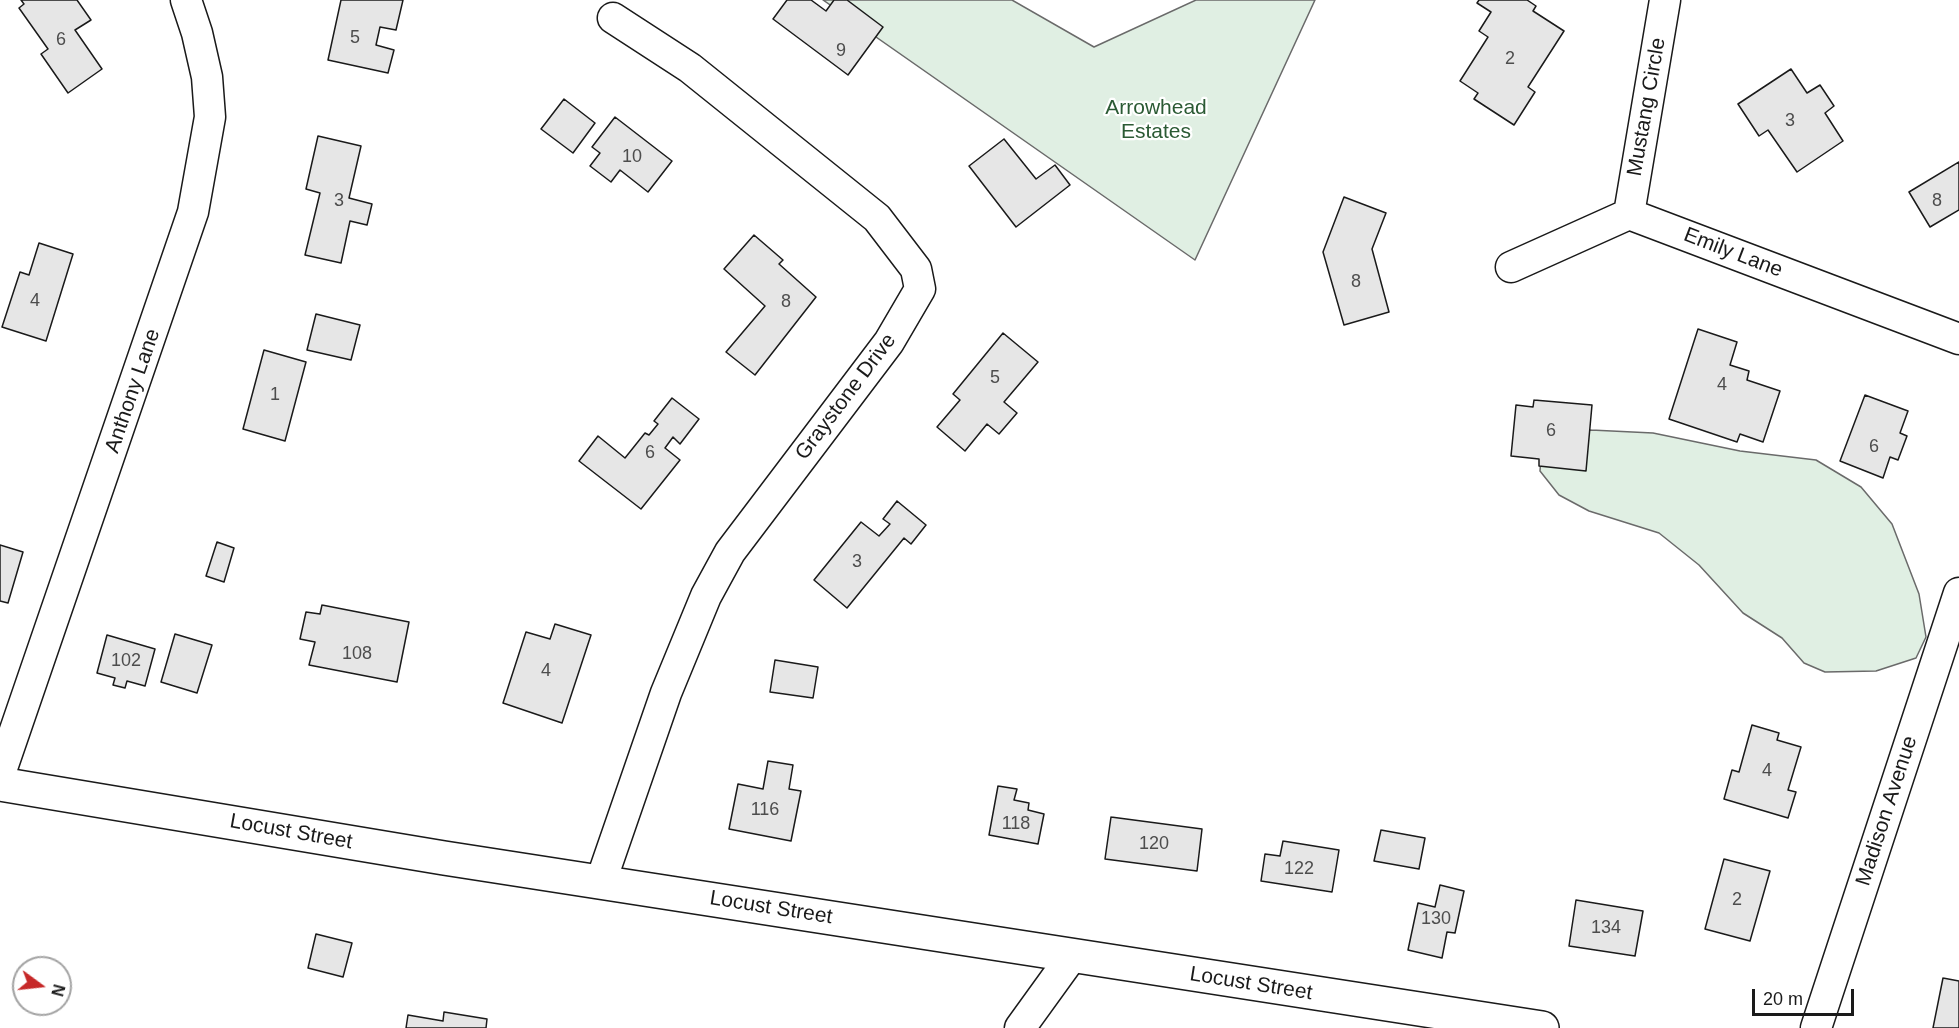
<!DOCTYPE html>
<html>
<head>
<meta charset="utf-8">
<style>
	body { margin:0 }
	#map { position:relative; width:1959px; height:1028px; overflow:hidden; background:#fff; font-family:Helvetica,sans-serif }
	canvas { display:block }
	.north { position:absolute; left:12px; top:956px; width:60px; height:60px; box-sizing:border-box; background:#fff; border:2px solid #a3a3a3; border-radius:50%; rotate:105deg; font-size:16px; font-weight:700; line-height:24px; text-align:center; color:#1a1a1a }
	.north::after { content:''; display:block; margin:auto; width:21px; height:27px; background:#c62828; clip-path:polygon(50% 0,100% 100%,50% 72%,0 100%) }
	.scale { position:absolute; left:1752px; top:989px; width:102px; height:27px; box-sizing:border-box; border:3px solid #1a1a1a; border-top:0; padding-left:8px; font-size:18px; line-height:21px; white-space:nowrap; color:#1a1a1a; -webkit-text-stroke:4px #fff; paint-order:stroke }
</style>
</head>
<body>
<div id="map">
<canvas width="1959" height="1028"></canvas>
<div class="north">N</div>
<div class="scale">20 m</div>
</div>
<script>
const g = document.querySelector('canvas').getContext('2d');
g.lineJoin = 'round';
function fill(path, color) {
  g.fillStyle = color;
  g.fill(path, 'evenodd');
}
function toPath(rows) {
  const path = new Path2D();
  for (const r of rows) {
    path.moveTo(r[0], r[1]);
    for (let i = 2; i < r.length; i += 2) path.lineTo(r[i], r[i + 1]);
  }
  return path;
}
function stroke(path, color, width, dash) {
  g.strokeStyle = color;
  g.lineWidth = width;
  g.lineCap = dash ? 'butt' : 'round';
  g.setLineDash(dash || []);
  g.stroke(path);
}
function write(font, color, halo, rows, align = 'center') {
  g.font = font + ' Helvetica,sans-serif';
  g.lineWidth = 4.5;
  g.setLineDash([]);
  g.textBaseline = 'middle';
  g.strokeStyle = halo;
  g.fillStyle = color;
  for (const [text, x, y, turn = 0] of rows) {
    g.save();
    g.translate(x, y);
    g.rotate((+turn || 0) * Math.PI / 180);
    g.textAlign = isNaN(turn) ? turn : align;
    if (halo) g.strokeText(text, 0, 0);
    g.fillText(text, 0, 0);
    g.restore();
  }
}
const green = toPath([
	[823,0,1012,0,1094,47,1196,0,1315,0,1195,260,823,0],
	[1591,430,1653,433,1740,451,1816,460,1861,487,1892,524,1919,594,1926,637,1916,658,1876,671,1825,672,1804,663,1782,638,1743,613,1699,565,1659,533,1589,511,1559,495,1540,471,1542,443,1591,430]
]);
const building = toPath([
	[21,0,77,0,91,20,75,30,102,69,68,93,41,54,48,49,19,8,24,4,21,0],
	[341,0,403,0,396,30,380,27,376,45,394,50,388,73,328,60,341,0],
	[787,0,811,0,826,11,834,0,847,0,883,27,848,75,773,19,787,0],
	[1479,0,1527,0,1536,6,1533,11,1564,31,1528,87,1535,92,1514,125,1474,99,1478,93,1460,81,1488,37,1479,31,1491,12,1477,3,1479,0],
	[1791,69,1807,93,1820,85,1834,106,1825,113,1843,141,1797,172,1768,130,1759,136,1738,104,1791,69],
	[564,99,595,123,573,153,541,129,564,99],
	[615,117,672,161,648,192,620,170,611,182,590,166,600,153,592,147,615,117],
	[318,136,361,146,349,198,372,204,367,225,350,221,341,263,305,255,320,193,306,189,318,136],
	[1004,139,1036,179,1055,165,1070,185,1016,227,969,166,1004,139],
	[1959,162,1959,210,1930,227,1909,192,1959,162],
	[1344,197,1386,213,1372,249,1389,312,1344,325,1323,252,1344,197],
	[754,235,783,260,779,264,816,297,755,375,726,352,765,306,724,269,754,235],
	[39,243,73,254,46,341,2,327,20,272,29,275,39,243],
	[316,314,360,325,351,360,307,350,316,314],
	[1698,329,1737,342,1730,365,1749,371,1747,380,1780,391,1763,442,1740,434,1737,442,1669,419,1698,329],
	[1003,333,1038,362,1004,402,1017,413,999,434,987,424,965,451,937,427,960,400,953,394,1003,333],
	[264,350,306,362,285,441,243,429,264,350],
	[1865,395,1908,411,1900,433,1907,436,1898,460,1890,457,1883,478,1840,461,1865,395],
	[672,398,699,419,680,444,673,437,665,448,680,460,641,509,579,461,598,436,625,458,645,433,649,435,658,424,654,421,672,398],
	[1534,400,1592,405,1586,471,1539,466,1539,459,1511,456,1516,405,1533,407,1534,400],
	[897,501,926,525,911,544,904,538,847,608,814,580,861,522,879,536,890,524,883,519,897,501],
	[217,542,234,548,224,582,206,576,217,542],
	[0,545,23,552,8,603,0,601,0,545],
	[322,605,409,622,397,682,309,665,315,642,300,639,306,612,320,614,322,605],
	[555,624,591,635,562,723,503,703,526,632,550,639,555,624],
	[175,634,212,645,197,693,161,682,175,634],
	[107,635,155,649,145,686,127,681,125,688,113,685,115,678,97,673,107,635],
	[775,660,818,667,813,698,770,692,775,660],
	[1752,725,1779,733,1777,740,1801,747,1788,790,1796,792,1788,818,1724,799,1732,770,1739,772,1752,725],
	[768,761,793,765,789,789,801,791,791,841,729,829,738,784,763,789,768,761],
	[998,786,1017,789,1014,800,1029,803,1028,810,1044,814,1038,844,989,835,998,786],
	[1111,817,1202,829,1197,871,1105,859,1111,817],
	[1381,830,1425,838,1419,869,1374,861,1381,830],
	[1283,841,1339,850,1332,892,1261,881,1265,854,1280,856,1283,841],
	[1724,859,1770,871,1750,941,1705,929,1724,859],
	[1440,885,1464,891,1455,933,1447,932,1442,958,1408,950,1418,903,1435,907,1440,885],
	[1576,900,1643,911,1635,956,1569,946,1576,900],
	[316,934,352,943,343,977,308,968,316,934],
	[1943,978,1959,981,1959,1028,1933,1028,1943,978],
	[444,1012,487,1019,486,1028,406,1028,408,1015,443,1021,444,1012]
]);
const street = toPath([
	[1629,214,1665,0],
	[1511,267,1629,214,1959,339],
	[0,774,193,212,210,117,207,77,197,33,186,0],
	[601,881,666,693,706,596,730,552,889,342,920,289,916,269,877,218,690,68,613,18],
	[1020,1028,1072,956],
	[1816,1028,1959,593]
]);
const secondary = toPath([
	[0,784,444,858,1542,1028]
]);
const numberNames = [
	["5",355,38],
	["6",61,40],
	["9",841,51],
	["2",1510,59],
	["3",1790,121],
	["10",632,157],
	["3",339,201],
	["8",1937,201],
	["8",1356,282],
	["4",35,301],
	["8",786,302],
	["5",995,378],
	["4",1722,385],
	["1",275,395],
	["6",1551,431],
	["6",1874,447],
	["6",650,453],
	["3",857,562],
	["108",357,654],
	["102",126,661],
	["4",546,671],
	["4",1767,771],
	["116",765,810],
	["118",1016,824],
	["120",1154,844],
	["122",1299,869],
	["2",1737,900],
	["130",1436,919],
	["134",1606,928]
];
const streetNames = [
	["Mustang Circle",1647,107,-80],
	["Emily Lane",1733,253,21],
	["Anthony Lane",133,391,-71],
	["Graystone Drive",846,397,-53],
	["Madison Avenue",1887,811,-72],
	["Locust Street",291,832,10],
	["Locust Street",771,908,9],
	["Locust Street",1251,984,9]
];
const parkNames = [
	["Arrowhead",1156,108],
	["Estates",1156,132]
];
fill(green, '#e0efe3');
stroke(green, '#6a6a6a', 1.5);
fill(building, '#e6e6e6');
stroke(building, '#1a1a1a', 1.5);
stroke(street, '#1a1a1a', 33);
stroke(secondary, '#1a1a1a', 36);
stroke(street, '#fff', 30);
stroke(secondary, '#fff', 33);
write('18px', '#4d4d4d', null, numberNames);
write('21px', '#1a1a1a', '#fff', streetNames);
write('21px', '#2b5a34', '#fff', parkNames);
</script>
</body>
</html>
